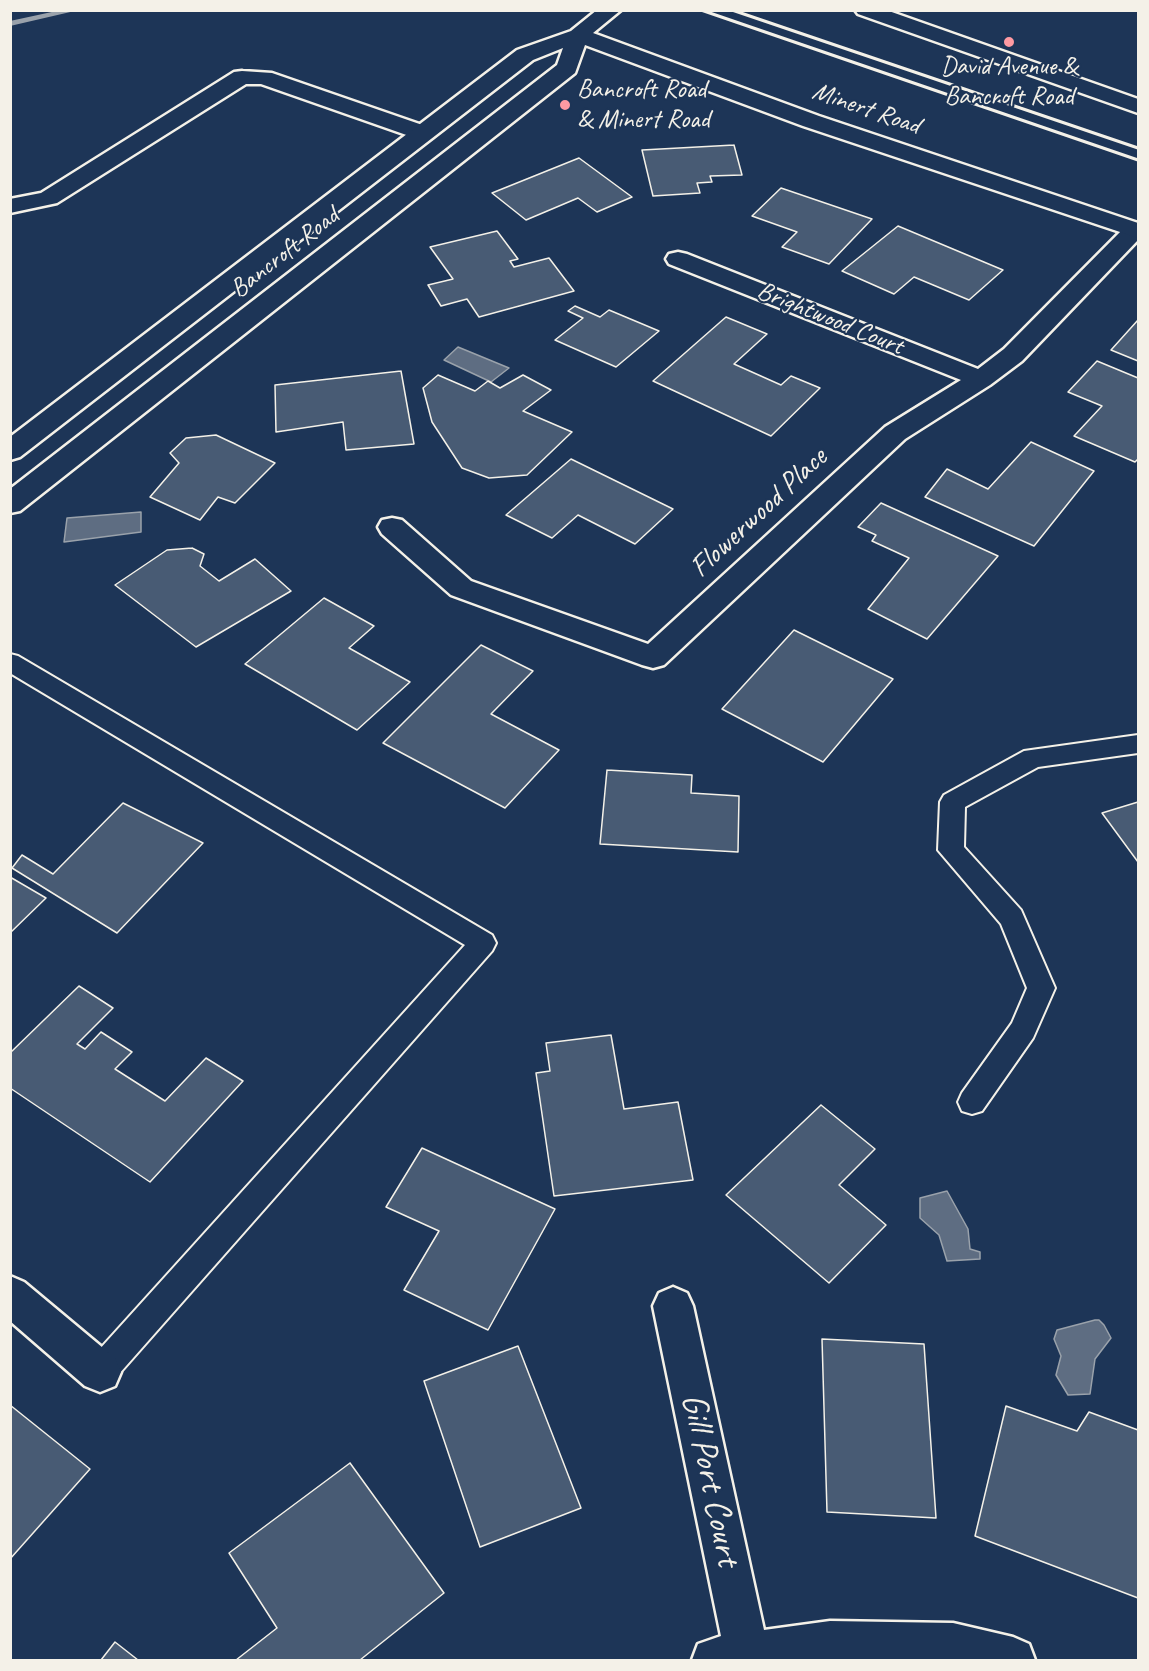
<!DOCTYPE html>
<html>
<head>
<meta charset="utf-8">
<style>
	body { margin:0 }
	#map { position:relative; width:1149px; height:1671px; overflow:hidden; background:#1d3557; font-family:Caveat,sans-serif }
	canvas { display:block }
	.frame { position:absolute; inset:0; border:12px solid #f4f1e8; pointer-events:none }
</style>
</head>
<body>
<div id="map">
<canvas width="1149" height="1671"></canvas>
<div class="frame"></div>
</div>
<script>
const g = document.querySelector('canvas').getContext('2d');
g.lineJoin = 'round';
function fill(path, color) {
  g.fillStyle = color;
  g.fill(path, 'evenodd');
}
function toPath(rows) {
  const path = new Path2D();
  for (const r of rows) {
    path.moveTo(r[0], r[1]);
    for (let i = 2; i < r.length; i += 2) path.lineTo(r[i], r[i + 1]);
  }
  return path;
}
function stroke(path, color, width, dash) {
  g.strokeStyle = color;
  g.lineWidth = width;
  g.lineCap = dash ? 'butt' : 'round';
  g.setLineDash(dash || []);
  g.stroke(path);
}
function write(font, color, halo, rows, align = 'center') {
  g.font = font + ' Caveat,sans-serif';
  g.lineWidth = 4.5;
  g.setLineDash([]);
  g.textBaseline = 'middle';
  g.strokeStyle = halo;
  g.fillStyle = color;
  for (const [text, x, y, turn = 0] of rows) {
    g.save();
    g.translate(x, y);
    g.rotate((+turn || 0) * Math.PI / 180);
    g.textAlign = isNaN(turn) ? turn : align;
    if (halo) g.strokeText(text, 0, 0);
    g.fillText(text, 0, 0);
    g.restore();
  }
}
const water = toPath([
	[458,347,509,368,491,382,444,360,458,347],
	[141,512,141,532,64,542,67,518,141,512],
	[947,1191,968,1229,970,1249,980,1252,980,1259,947,1261,939,1235,920,1218,920,1198,947,1191],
	[1095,1320,1099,1320,1104,1325,1111,1338,1095,1359,1090,1394,1068,1395,1056,1375,1061,1356,1054,1339,1057,1330,1095,1320]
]);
const stream = toPath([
	[61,10,79,10,10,26,10,21,61,10]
]);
const building = toPath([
	[734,145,742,175,710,176,712,182,697,183,700,193,653,196,642,150,734,145],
	[579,158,632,197,597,212,578,198,526,220,492,193,579,158],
	[781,188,872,219,829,264,782,247,797,232,752,216,781,188],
	[898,226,1003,270,969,300,914,277,894,294,842,271,898,226],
	[497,231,518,259,510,261,514,267,549,258,574,291,479,317,467,299,441,306,428,285,453,279,430,247,497,231],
	[575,306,600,317,609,310,659,331,616,367,555,340,583,318,568,311,575,306],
	[726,317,767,334,734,364,781,385,791,376,820,388,771,436,653,381,726,317],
	[1138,320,1138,361,1111,350,1138,320],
	[1097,361,1138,378,1138,459,1135,462,1074,436,1102,406,1068,392,1097,361],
	[401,371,414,444,346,450,343,422,276,432,275,385,401,371],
	[438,375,475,391,488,381,500,388,523,375,551,390,523,411,572,432,527,475,489,478,462,468,432,422,423,388,438,375],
	[216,435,275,463,235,503,218,497,200,520,150,497,179,463,170,453,186,438,216,435],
	[1031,442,1094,471,1034,546,925,497,947,469,988,489,1031,442],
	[571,459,673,509,635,544,578,515,552,538,506,515,571,459],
	[881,503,998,556,927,639,868,609,909,558,872,541,876,535,858,527,881,503],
	[192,548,204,554,200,566,219,581,255,559,291,591,196,647,115,585,167,550,192,548],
	[324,598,374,626,349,648,410,682,357,730,245,664,324,598],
	[794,630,893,679,823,762,722,709,794,630],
	[481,645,533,671,491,714,559,750,505,808,383,743,481,645],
	[607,770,692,775,691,793,739,796,738,852,600,844,607,770],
	[1138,802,1138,862,1102,813,1138,802],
	[123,803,203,843,117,933,12,868,22,855,53,874,123,803],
	[10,877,46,898,10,933,10,877],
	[79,986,113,1008,77,1044,85,1049,101,1032,132,1052,115,1069,165,1101,206,1058,243,1081,150,1182,10,1088,10,1053,79,986],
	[611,1035,624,1109,678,1102,693,1180,554,1196,536,1073,550,1071,546,1043,611,1035],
	[821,1105,875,1149,839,1185,886,1225,829,1283,726,1195,821,1105],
	[422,1148,555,1209,488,1330,404,1290,439,1231,386,1207,422,1148],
	[822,1339,924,1344,936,1518,827,1512,822,1339],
	[518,1346,581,1508,480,1547,424,1381,518,1346],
	[10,1405,90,1469,10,1559,10,1405],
	[1006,1406,1077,1431,1089,1412,1138,1430,1138,1598,975,1536,1006,1406],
	[350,1463,444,1593,360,1660,236,1660,277,1628,229,1553,350,1463],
	[115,1642,138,1660,101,1660,115,1642]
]);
const service = toPath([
	[10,654,18,656,492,935,496,943,492,951,111,1383,100,1387,89,1383,84,1372,89,1361,465,945,10,673,10,654],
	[1138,735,1138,753,1038,767,965,807,964,847,1021,910,1055,988,1033,1038,982,1111,972,1114,962,1111,958,1102,962,1093,1012,1023,1027,988,1001,924,938,850,940,802,944,795,1024,751,1138,735]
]);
const minor = toPath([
	[242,71,272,73,431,128,434,133,431,138,423,140,415,138,261,84,246,84,57,203,10,213,10,199,41,193,234,72,242,71],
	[1135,223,1138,224,1138,240,1022,361,990,385,905,439,664,665,653,668,642,665,451,595,382,534,378,527,382,520,392,518,402,520,471,581,648,644,885,427,961,380,669,264,666,259,669,254,678,252,687,254,978,369,1004,349,1127,225,1135,223],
	[10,1276,24,1282,115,1358,121,1372,115,1386,100,1392,85,1386,10,1321,10,1276],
	[673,1287,687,1293,693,1306,764,1630,830,1621,953,1623,1013,1637,1029,1644,1035,1660,692,1660,698,1644,721,1636,653,1306,659,1293,673,1287]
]);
const tertiary = toPath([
	[597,10,621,10,593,33,819,116,1138,223,1138,238,803,126,585,45,575,73,20,511,10,513,10,489,557,65,563,48,533,60,20,457,10,460,10,437,517,50,571,31,597,10],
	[855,10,886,10,1138,99,1138,113,858,14,855,10]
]);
const rail = toPath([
	[701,10,1138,160],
	[732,10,1138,148]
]);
const markers = [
	[1009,42,6,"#ff9aa2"],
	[565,105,6,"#ff9aa2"]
];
const farPoinames = [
	["David Avenue &",1009,67],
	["Bancroft Road",1009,97],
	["Bancroft Road",577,90,"left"],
	["& Minert Road",577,120,"left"]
];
const farStreetnames = [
	["Minert Road",866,109,19],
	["Bancroft Road",285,253,-38],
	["Brightwood Court",830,319,22]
];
const streetNames = [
	["Flowerwood Place",759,513,-43]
];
const nearStreetnames = [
	["Gill Port Court",710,1480,78]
];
fill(water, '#5e6d82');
stroke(water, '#9aa2ab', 1.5);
fill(stream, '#9aa2ab');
fill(building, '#485b74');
stroke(building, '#f4f1e8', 1.5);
stroke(service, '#f4f1e8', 4);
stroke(minor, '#f4f1e8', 5);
stroke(tertiary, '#f4f1e8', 5);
fill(service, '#1d3557');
fill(minor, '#1d3557');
fill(tertiary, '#1d3557');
stroke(rail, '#f4f1e8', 3);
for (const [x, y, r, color] of markers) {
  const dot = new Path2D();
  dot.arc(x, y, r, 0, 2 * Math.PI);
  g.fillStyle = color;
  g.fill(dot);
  stroke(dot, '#1d3557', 2);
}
write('26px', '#f4f1e8', '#1d3557', farPoinames);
write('26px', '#f4f1e8', '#1d3557', farStreetnames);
write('30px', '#f4f1e8', '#1d3557', streetNames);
write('36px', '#f4f1e8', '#1d3557', nearStreetnames);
</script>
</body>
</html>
